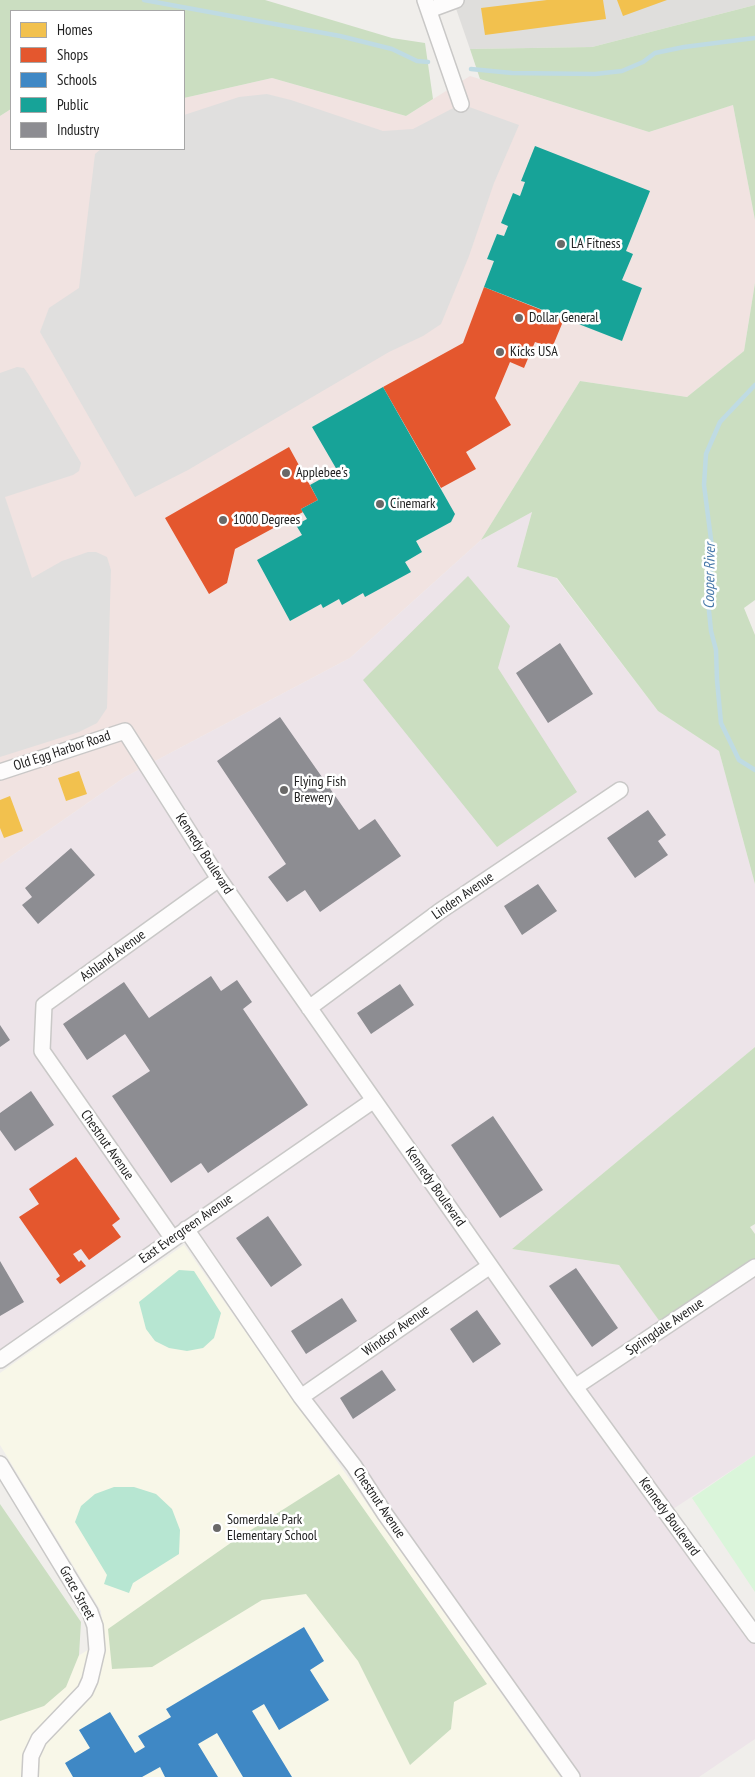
<!DOCTYPE html>
<html>
<head>
<meta charset="utf-8">
<style>
	body { margin:0 }
	#map { position:relative; width:755px; height:1777px; overflow:hidden; background:#f0eeeb; font-family:"PT Sans Narrow",sans-serif }
	canvas { display:block }
	.legend { position:absolute; left:10px; top:10px; width:175px; height:140px; box-sizing:border-box; background:#fff; border:1px solid #a7a7a7; margin:0; padding:6px 9px; list-style:none; font-size:15px; color:#222 }
	.legend li { display:flex; align-items:center; gap:10px; height:25px }
	.legend b { width:25px; border:1px solid #a7a7a7 }
</style>
</head>
<body>
<div id="map">
<canvas width="755" height="1777"></canvas>
<ul class="legend">
<li><b style="height:14px;background:#f2c14e"></b>Homes</li>
<li><b style="height:14px;background:#e4572e"></b>Shops</li>
<li><b style="height:14px;background:#3f88c5"></b>Schools</li>
<li><b style="height:14px;background:#17a398"></b>Public</li>
<li><b style="height:14px;background:#8d8d92"></b>Industry</li>
</ul>
</div>
<script>
const g = document.querySelector('canvas').getContext('2d');
g.lineJoin = 'round';
function fill(path, color) {
  g.fillStyle = color;
  g.fill(path, 'evenodd');
}
function toPath(rows) {
  const path = new Path2D();
  for (const r of rows) {
    path.moveTo(r[0], r[1]);
    for (let i = 2; i < r.length; i += 2) path.lineTo(r[i], r[i + 1]);
  }
  return path;
}
function stroke(path, color, width, dash) {
  g.strokeStyle = color;
  g.lineWidth = width;
  g.lineCap = dash ? 'butt' : 'round';
  g.setLineDash(dash || []);
  g.stroke(path);
}
function write(font, color, halo, rows, align = 'center') {
  g.font = font + ' "PT Sans Narrow",sans-serif';
  g.lineWidth = 5;
  g.setLineDash([]);
  g.textBaseline = 'middle';
  g.strokeStyle = halo;
  g.fillStyle = color;
  for (const [text, x, y, turn = 0] of rows) {
    g.save();
    g.translate(x, y);
    g.rotate((+turn || 0) * Math.PI / 180);
    g.textAlign = isNaN(turn) ? turn : align;
    if (halo) g.strokeText(text, 0, 0);
    g.fillText(text, 0, 0);
    g.restore();
  }
}
const residential = toPath([
	[453,0,755,0,755,5,592,47,470,49]
]);
const commercial = toPath([
	[470,76,649,132,733,105,755,220,755,283,744,351,687,397,580,381,481,540,350,658,125,777,0,864,0,116,11,109,11,149,184,149,184,98,272,78,406,116]
]);
const industrial = toPath([
	[532,512,517,567,556,578,658,711,719,751,755,884,755,1047,512,1249,619,1265,663,1325,755,1267,755,1455,667,1513,755,1640,755,1739,699,1777,578,1777,183,1232,0,1360,0,864,125,777,350,658,481,540]
]);
const education = toPath([
	[184,1245,560,1777,0,1777,0,1704,104,1640,101,1611,0,1445,0,1373]
]);
const forest = toPath([
	[0,0,265,0,392,38,425,43,433,99,406,116,272,78,184,98,184,11,11,11,11,109,0,116],
	[755,5,755,220,733,105,649,132,480,79,470,49,592,47],
	[755,283,755,600,744,608,755,635,755,884,719,751,658,711,557,578,517,567,532,512,481,540,580,381,687,397,744,351],
	[468,576,510,626,498,668,577,792,497,847,363,680],
	[755,1047,755,1224,750,1227,755,1234,755,1267,663,1326,619,1265,512,1249],
	[339,1474,487,1684,454,1702,451,1729,410,1765,358,1661,306,1594,262,1600,152,1667,112,1669,108,1629,232,1542],
	[0,1504,81,1622,79,1655,66,1687,44,1706,0,1721]
]);
const park = toPath([
	[755,1455,755,1592,692,1498]
]);
const pitch = toPath([
	[179,1270,194,1271,221,1313,214,1338,203,1348,187,1351,169,1348,155,1341,146,1329,139,1302],
	[114,1487,134,1487,156,1494,172,1509,180,1530,179,1554,133,1583,129,1593,104,1584,107,1575,75,1522,81,1506,95,1494]
]);
const parking = toPath([
	[267,94,291,100,383,131,413,129,461,104,519,125,494,183,469,256,441,324,423,336,389,352,188,470,135,497,40,332,49,308,79,288,95,154,101,149,184,149,184,115,239,97],
	[17,367,24,368,29,375,81,463,79,471,73,475,5,497,32,578,62,561,88,552,96,552,107,557,111,570,107,708,97,723,79,732,0,757,0,373]
]);
const homes = toPath([
	[547,0,603,0,606,19,485,35,481,8],
	[617,0,667,0,623,16],
	[79,771,87,794,66,801,58,778],
	[10,796,23,831,4,838,0,828,0,800]
]);
const shops = toPath([
	[484,287,564,319,552,348,535,342,524,368,510,362,495,398,511,425,466,452,476,469,441,488,383,387,463,343],
	[289,447,318,500,301,509,303,512,235,549,227,583,209,594,165,518],
	[76,1157,120,1219,112,1225,121,1237,89,1260,81,1249,73,1254,79,1262,81,1260,86,1266,60,1284,56,1279,60,1276,19,1217,39,1204,29,1189]
]);
const schools = toPath([
	[304,1627,324,1661,310,1670,329,1700,279,1730,264,1704,252,1711,292,1777,243,1777,217,1733,198,1744,218,1777,165,1777,160,1767,142,1777,73,1777,65,1763,90,1748,79,1730,110,1712,135,1753,145,1747,138,1736,171,1717,166,1709]
]);
const public = toPath([
	[535,146,650,191,626,251,633,254,622,280,642,288,622,341,484,287,494,261,487,259,497,234,504,236,508,226,501,223,513,193,520,196,525,182,521,181],
	[383,387,455,514,451,522,416,541,422,552,405,562,411,572,365,597,363,593,342,605,339,599,323,608,321,604,290,621,257,560,302,535,296,525,307,519,301,509,318,500,310,485,337,470,312,427]
]);
const industry = toPath([
	[560,643,593,694,548,723,516,673],
	[280,717,359,830,375,819,401,856,320,912,305,890,287,902,268,877,286,864,217,761],
	[648,810,666,835,658,841,668,855,635,878,607,838],
	[71,848,95,875,38,924,22,905,32,897,25,888],
	[538,884,557,911,522,935,504,906],
	[211,976,221,991,237,980,252,1002,243,1009,308,1105,208,1173,201,1163,171,1183,112,1096,150,1071,125,1034,87,1060,63,1024,124,982,149,1018],
	[400,984,414,1005,371,1034,357,1013],
	[0,1025,10,1040,0,1047],
	[31,1091,54,1125,15,1151,0,1130,0,1113],
	[493,1116,543,1190,500,1218,451,1145],
	[268,1216,302,1265,271,1287,236,1238],
	[0,1261,24,1302,0,1316],
	[576,1268,618,1328,592,1347,549,1286],
	[342,1298,357,1321,306,1354,291,1331],
	[477,1310,501,1344,473,1363,450,1329],
	[382,1370,396,1390,353,1419,340,1398]
]);
const stream = toPath([
	[144,0,340,36,392,49,417,61,428,62],
	[471,69,512,73,595,74,622,71,643,62,655,53,684,47,755,38],
	[755,385,720,422,706,454,704,485,713,555,708,594,709,611,711,631,716,650,717,680,721,723,739,760,755,770]
]);
const street = toPath([
	[425,0,461,104],
	[429,10,456,0],
	[0,772,125,731,219,879,575,1387,755,1635],
	[309,1008,440,911,620,790],
	[186,1229,301,1397,354,1466,385,1514,572,1777],
	[173,1239,42,1051,44,1005,219,879],
	[0,1360,173,1239,374,1100],
	[575,1387,755,1267],
	[301,1397,490,1266],
	[0,1464,90,1612,95,1626,97,1650,90,1680,85,1691,39,1739,31,1756,30,1777]
]);
const markers = [
	[561,244,5,"#6a6968"],
	[519,318,5,"#6a6968"],
	[500,352,5,"#6a6968"],
	[286,473,5,"#6a6968"],
	[380,504,5,"#6a6968"],
	[223,520,5,"#6a6968"],
	[284,790,5,"#6a6968"],
	[217,1528,5,"#6a6968"]
];
const poiNames = [
	["LA Fitness",571,244],
	["Dollar General",529,318],
	["Kicks USA",510,352],
	["Applebee's",296,473],
	["Cinemark",390,504],
	["1000 Degrees",233,520],
	["Flying Fish",294,782],
	["Brewery",294,798],
	["Somerdale Park",227,1520],
	["Elementary School",227,1536]
];
const streetNames = [
	["Old Egg Harbor Road",62,751,-18],
	["Kennedy Boulevard",204,854,57],
	["Linden Avenue",463,896,-35],
	["Ashland Avenue",113,956,-36],
	["Chestnut Avenue",107,1145,55],
	["Kennedy Boulevard",435,1187,55],
	["East Evergreen Avenue",186,1229,-35],
	["Springdale Avenue",665,1327,-34],
	["Windsor Avenue",396,1331,-35],
	["Chestnut Avenue",379,1503,56],
	["Kennedy Boulevard",669,1517,54],
	["Grace Street",77,1593,61]
];
const waterNames = [
	["Cooper River",710,576,-89]
];
fill(residential, '#dfdedc');
fill(commercial, '#f1e3e1');
fill(industrial, '#ede4e9');
fill(education, '#f8f7e8');
fill(forest, '#cbdec1');
fill(park, '#daf5da');
fill(pitch, '#b7e6d2');
fill(parking, '#e0dfde');
fill(homes, '#f2c14e');
fill(shops, '#e4572e');
fill(schools, '#3f88c5');
fill(public, '#17a398');
fill(industry, '#8d8d92');
stroke(stream, '#bfdbe3', 4.5);
stroke(street, '#c9c8c7', 18);
stroke(street, '#fdfcfc', 15);
for (const [x, y, r, color] of markers) {
  const dot = new Path2D();
  dot.arc(x, y, r, 0, 2 * Math.PI);
  g.fillStyle = color;
  g.fill(dot);
  stroke(dot, '#fff', 2);
}
write('14px', '#222', '#fff', poiNames, 'left');
write('14px', '#222', '#fff', streetNames);
write('italic 15px', '#4a7aab', '#fff', waterNames);
</script>
</body>
</html>
